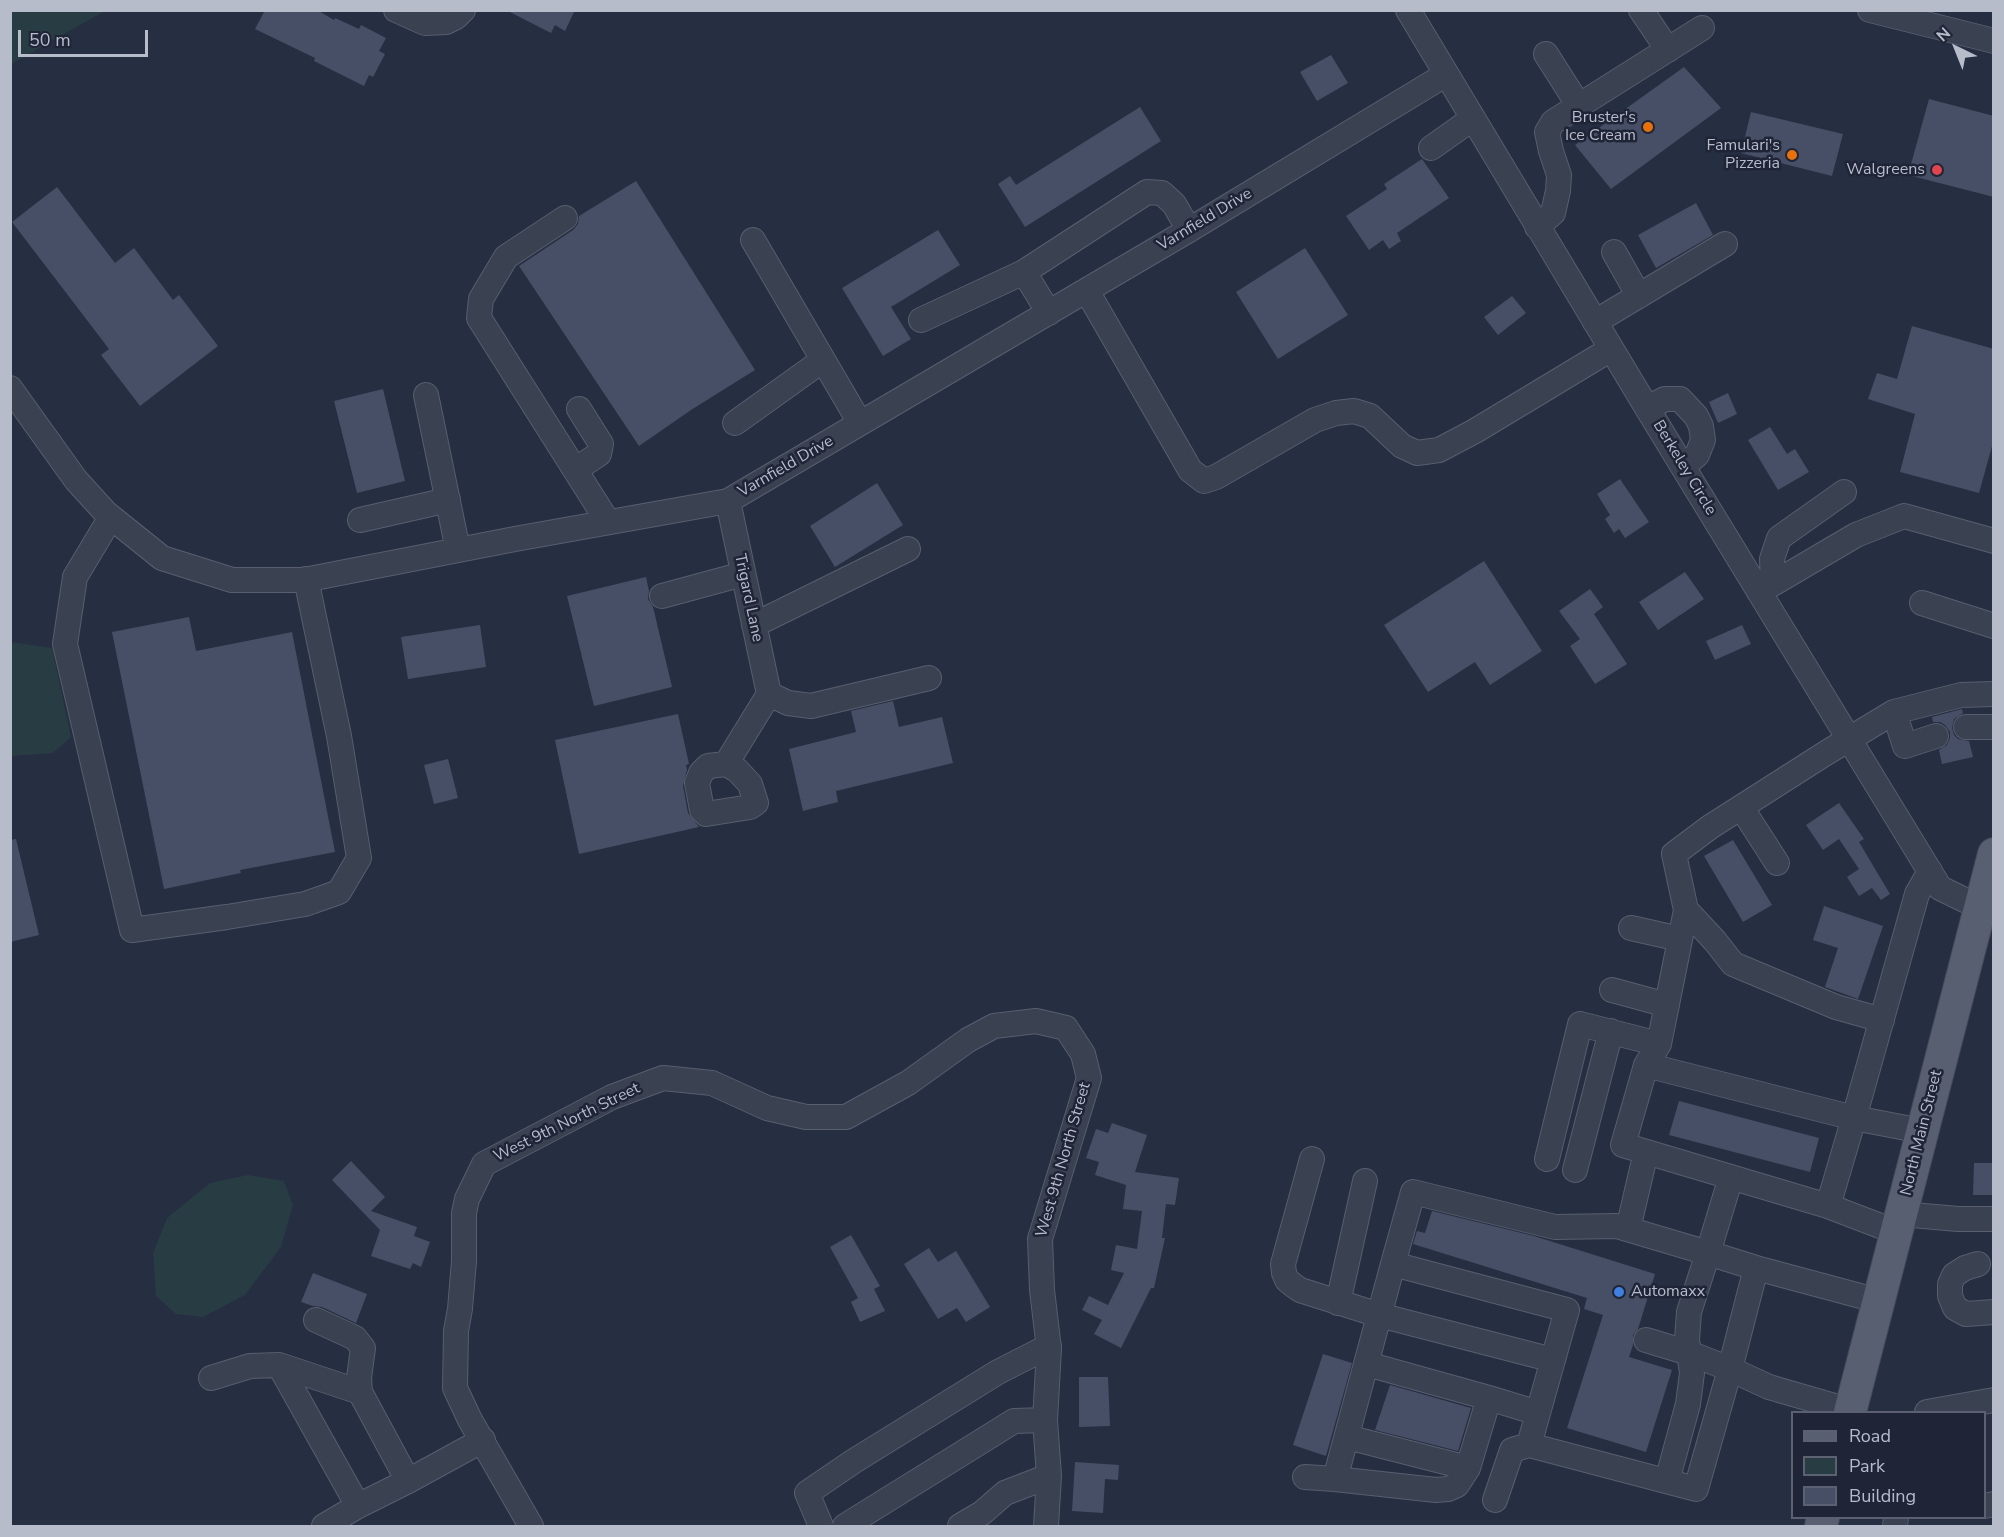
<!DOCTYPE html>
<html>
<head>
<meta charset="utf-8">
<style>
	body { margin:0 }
	#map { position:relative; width:2004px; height:1537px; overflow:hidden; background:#262e42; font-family:"Nunito Sans",sans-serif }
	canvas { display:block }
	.frame { position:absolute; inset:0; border:12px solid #b7bccb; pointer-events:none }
	.legend { position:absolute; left:1791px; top:1411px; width:195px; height:108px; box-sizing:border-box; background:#1f2537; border:2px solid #5c6172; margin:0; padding:8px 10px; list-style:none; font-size:18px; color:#b7bccb }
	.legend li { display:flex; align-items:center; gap:12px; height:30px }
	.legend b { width:30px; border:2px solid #5c6172 }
	.north { position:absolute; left:1926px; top:18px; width:60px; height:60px; -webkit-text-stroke:4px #1f2537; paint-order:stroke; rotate:317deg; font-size:16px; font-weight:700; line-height:24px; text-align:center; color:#b7bccb }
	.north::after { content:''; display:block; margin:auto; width:21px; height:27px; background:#b7bccb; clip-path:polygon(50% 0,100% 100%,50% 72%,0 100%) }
	.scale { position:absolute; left:18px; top:30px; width:130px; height:27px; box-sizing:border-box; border:3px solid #b7bccb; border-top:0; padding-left:8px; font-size:18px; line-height:21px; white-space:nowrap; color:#b7bccb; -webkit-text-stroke:4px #1f2537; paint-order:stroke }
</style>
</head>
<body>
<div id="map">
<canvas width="2004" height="1537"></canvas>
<div class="frame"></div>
<ul class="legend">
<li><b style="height:8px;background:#585f71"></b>Road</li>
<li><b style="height:16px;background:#283c43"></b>Park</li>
<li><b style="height:16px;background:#474f66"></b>Building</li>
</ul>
<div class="north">N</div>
<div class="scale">50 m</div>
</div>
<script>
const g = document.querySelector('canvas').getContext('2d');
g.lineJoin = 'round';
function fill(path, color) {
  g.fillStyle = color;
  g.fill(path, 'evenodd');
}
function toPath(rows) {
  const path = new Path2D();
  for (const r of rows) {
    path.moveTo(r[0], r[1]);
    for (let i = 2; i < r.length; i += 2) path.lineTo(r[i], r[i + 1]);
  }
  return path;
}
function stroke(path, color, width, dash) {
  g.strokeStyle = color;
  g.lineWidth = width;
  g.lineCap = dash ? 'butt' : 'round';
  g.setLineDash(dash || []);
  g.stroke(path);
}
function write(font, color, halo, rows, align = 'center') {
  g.font = font + ' "Nunito Sans",sans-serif';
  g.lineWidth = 5;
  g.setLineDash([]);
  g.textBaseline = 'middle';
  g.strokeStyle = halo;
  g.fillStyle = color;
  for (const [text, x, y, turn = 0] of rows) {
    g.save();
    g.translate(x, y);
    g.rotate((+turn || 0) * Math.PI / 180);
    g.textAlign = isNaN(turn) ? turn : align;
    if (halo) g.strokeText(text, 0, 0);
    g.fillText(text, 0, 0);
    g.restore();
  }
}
const green = toPath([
	[11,10,105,10,105,11,11,64],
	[11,642,52,648,71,737,53,753,11,756],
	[248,1175,284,1181,293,1205,281,1247,245,1295,203,1317,176,1314,156,1296,153,1253,167,1218,210,1183]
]);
const building = toPath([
	[265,10,317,10,334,20,335,18,359,29,361,25,386,38,379,51,385,54,373,77,369,75,364,86,314,61,315,58,255,29],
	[506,10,575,10,565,31,555,25,551,33],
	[1331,55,1348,83,1317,101,1300,72],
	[1684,67,1721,108,1611,189,1575,145],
	[1929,99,1994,116,1994,197,1908,175],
	[1140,107,1161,141,1025,227,998,184,1010,176,1016,185],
	[1751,112,1843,134,1832,176,1741,153],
	[1422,159,1449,198,1397,233,1401,241,1389,249,1383,240,1369,250,1346,216,1387,189,1384,184],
	[636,181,755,370,691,410,639,446,519,266,573,230,578,224,579,216],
	[57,187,115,263,134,248,173,300,179,295,218,346,140,406,101,355,109,349,12,222],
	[1696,203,1713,235,1656,268,1638,235],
	[938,230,960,265,891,307,911,339,883,356,842,288],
	[1305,248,1348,315,1278,359,1236,292],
	[1512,296,1526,313,1498,335,1484,317],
	[1912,326,1994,349,1994,439,1979,493,1900,472,1915,414,1868,399,1877,373,1897,379],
	[383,389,405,481,357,493,334,401],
	[1728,393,1737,414,1718,423,1709,402],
	[1770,427,1787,454,1795,449,1809,472,1778,490,1748,440],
	[1620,479,1649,522,1625,538,1619,529,1614,533,1605,519,1610,515,1597,494],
	[877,483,903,525,835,567,810,526],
	[1484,561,1542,651,1490,685,1475,662,1428,692,1384,625],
	[1685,572,1704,599,1658,630,1639,602],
	[646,577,649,591,648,599,653,607,672,687,594,706,567,596],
	[1590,589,1603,607,1594,614,1627,664,1595,684,1570,646,1580,639,1559,611],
	[189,617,196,651,292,632,335,852,240,870,241,873,164,889,112,632],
	[480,625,486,667,408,679,401,637],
	[1742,625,1751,644,1715,660,1706,641],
	[893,701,899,727,942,717,953,763,836,791,838,802,803,811,789,749,856,732,851,711],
	[1962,709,1963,713,1954,719,1952,728,1954,735,1958,739,1969,741,1973,757,1942,764,1939,750,1947,745,1950,738,1950,732,1945,725,1940,722,1933,722,1932,717],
	[678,714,689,764,686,765,687,770,683,786,688,813,699,827,579,854,555,740],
	[448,759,458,798,434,804,424,765],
	[1839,803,1864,839,1859,842,1890,894,1881,900,1872,888,1859,896,1847,877,1859,869,1839,839,1823,850,1806,825],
	[16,839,39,935,10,942,10,840],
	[1733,840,1772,905,1743,922,1704,856],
	[1824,906,1883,926,1858,999,1825,987,1838,948,1813,940],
	[1679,1101,1819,1138,1810,1172,1669,1135],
	[1112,1123,1147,1135,1135,1172,1179,1178,1175,1205,1166,1204,1162,1238,1165,1238,1154,1288,1151,1288,1121,1348,1094,1334,1102,1320,1082,1310,1089,1296,1108,1305,1124,1273,1111,1270,1116,1245,1137,1249,1142,1211,1123,1209,1126,1185,1095,1175,1099,1162,1086,1158,1096,1129,1108,1133],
	[351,1161,385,1197,371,1211,417,1227,414,1236,430,1242,421,1267,413,1263,410,1269,371,1256,380,1230,332,1180],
	[1974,1163,1994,1163,1994,1195,1973,1195],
	[1432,1211,1534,1236,1655,1274,1638,1329,1633,1335,1633,1345,1629,1357,1672,1370,1646,1452,1567,1428,1603,1315,1584,1309,1587,1298,1413,1244,1417,1231,1425,1233],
	[851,1235,880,1286,874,1289,885,1311,860,1322,851,1302,858,1298,830,1247],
	[929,1248,938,1262,956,1251,990,1307,966,1322,957,1308,938,1319,904,1264],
	[313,1273,367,1294,356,1323,322,1307,313,1306,301,1302],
	[1323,1354,1352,1363,1326,1456,1293,1445],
	[1079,1377,1108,1377,1110,1426,1079,1427],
	[1390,1385,1471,1408,1458,1451,1375,1430],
	[1075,1462,1119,1465,1118,1480,1105,1479,1103,1513,1072,1511]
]);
const minor = toPath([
	[396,10,425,23,446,22,456,17,463,10],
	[1408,10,1647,408,1940,888,1979,907,1994,911],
	[1641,10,1668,50],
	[1870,10,1994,41],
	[1546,54,1579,106],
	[1431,148,1472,119],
	[565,218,506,257,481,299,479,318,608,522],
	[1537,227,1553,213,1558,191,1559,175,1551,151,1547,132,1553,122,1702,28],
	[753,240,860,423],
	[1614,252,1639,296],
	[1024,272,1049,313],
	[1087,291,1185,461,1190,470,1204,481,1216,477,1315,420,1336,413,1354,411,1370,416,1402,446,1417,453,1439,450,1475,431,1611,349],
	[921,320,1024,272,1147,192,1162,193,1174,204,1189,230],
	[1595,322,1725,244],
	[10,388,76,480,106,513,162,558,232,580,304,580,515,539,728,501,1189,230,1445,75],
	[426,395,458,550],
	[1647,408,1665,399,1680,399,1696,416,1701,426,1703,440,1697,455,1683,467],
	[735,423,823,360],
	[575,470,599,454,601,444,579,409],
	[728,501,769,694],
	[111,517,75,577,65,644,132,930,227,917,305,904,339,892,359,858,339,736,306,579],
	[360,520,448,500],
	[1773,583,1772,559,1779,538,1844,492],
	[1759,592,1856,535,1904,516,1994,541],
	[662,596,743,574],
	[1922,603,1994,626],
	[754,625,908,549],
	[769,694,788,703,811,706,929,678],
	[1894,712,1905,746,1936,736],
	[1966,727,1994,727],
	[726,764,737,770,750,784,756,803,750,807,706,814,702,810,697,783,701,773,708,766,726,764,769,694],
	[1741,807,1777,863],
	[1631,928,1680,939],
	[1612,990,1667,1005],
	[1882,1020,1836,1007,1733,964,1715,941,1686,910,1674,854,1710,827,1826,753,1894,712,1961,695,1994,694],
	[1659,1044,1686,910],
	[1922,1131,1854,1118,1828,1206,1623,1145,1646,1065,1854,1118,1917,894,1930,871],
	[1312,1159,1283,1264,1284,1273,1287,1280,1293,1285,1300,1290,1379,1315,1553,1360],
	[1547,1159,1580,1024,1659,1044,1646,1065],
	[1575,1170,1611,1031],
	[1731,1177,1708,1253,1689,1312,1687,1340,1689,1353,1730,1369,1756,1268,1708,1253,1617,1226,1555,1227,1413,1192,1393,1264,1567,1310,1529,1445,1696,1489,1730,1369,1769,1387,1855,1412],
	[1828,1206,1896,1232],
	[1901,1214,1958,1219,1994,1219],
	[1628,1229,1646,1152],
	[1978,1264,1965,1268,1954,1275,1950,1284,1950,1296,1955,1308,1966,1314,1994,1312],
	[1756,1268,1879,1301],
	[1338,1303,1365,1181],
	[316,1320,355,1338,363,1348,359,1378,360,1392,408,1481,483,1440],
	[1646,1340,1689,1353,1692,1373,1688,1404,1667,1481],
	[1367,1364,1489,1398],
	[279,1365,358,1506,408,1481],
	[211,1378,250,1366,279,1365,360,1392],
	[1927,1412,1994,1400],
	[1347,1437,1468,1468],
	[1305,1477,1335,1479,1393,1264],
	[1335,1479,1436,1490,1448,1489,1457,1485,1468,1468,1489,1398,1538,1413],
	[1495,1500,1512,1450,1529,1445],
	[1984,1506,1994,1504],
	[324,1526,358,1506],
	[531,1526,470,1420,455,1388,456,1331,460,1309,464,1261,464,1213,467,1199,484,1164,612,1097,663,1078,712,1083,767,1108,806,1117,846,1117,908,1083,968,1040,994,1026,1036,1021,1066,1028,1083,1054,1089,1078,1040,1239,1042,1290,1049,1349,1045,1420,1049,1476,1046,1526],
	[821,1526,807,1493,854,1461,998,1372,1049,1346],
	[845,1526,1014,1421,1045,1420],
	[960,1526,982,1513,1005,1493,1049,1476],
	[1895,1526,1896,1518]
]);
const major = toPath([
	[1850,1412,1994,854],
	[1821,1526,1823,1518]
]);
const markers = [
	[1648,127,6,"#e8710a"],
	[1792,155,6,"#e8710a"],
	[1937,170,6,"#e0444e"],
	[1619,1292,6,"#3f7fe0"]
];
const poiNames = [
	["Bruster's",1636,118],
	["Ice Cream",1636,136],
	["Famulari's",1780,146],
	["Pizzeria",1780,164],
	["Walgreens",1925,170],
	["Automaxx",1631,1292,"left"]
];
const streetNames = [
	["Varnfield Drive",1205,220,-31],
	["Varnfield Drive",786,467,-30],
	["Berkeley Circle",1684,468,59],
	["Trigard Lane",748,598,78],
	["West 9th North Street",567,1123,-26],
	["North Main Street",1922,1133,-76],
	["West 9th North Street",1064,1160,-74]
];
fill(green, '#283c43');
fill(building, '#474f66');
stroke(minor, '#585e6f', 26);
stroke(major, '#44495b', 34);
stroke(minor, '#3a4151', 24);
stroke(major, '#585f71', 32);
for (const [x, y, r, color] of markers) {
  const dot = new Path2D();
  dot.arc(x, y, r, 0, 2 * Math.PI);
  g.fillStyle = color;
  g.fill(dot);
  stroke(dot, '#1f2537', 2);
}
write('16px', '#b7bccb', '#1f2537', poiNames, 'right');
write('16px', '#b7bccb', '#1f2537', streetNames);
</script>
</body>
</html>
